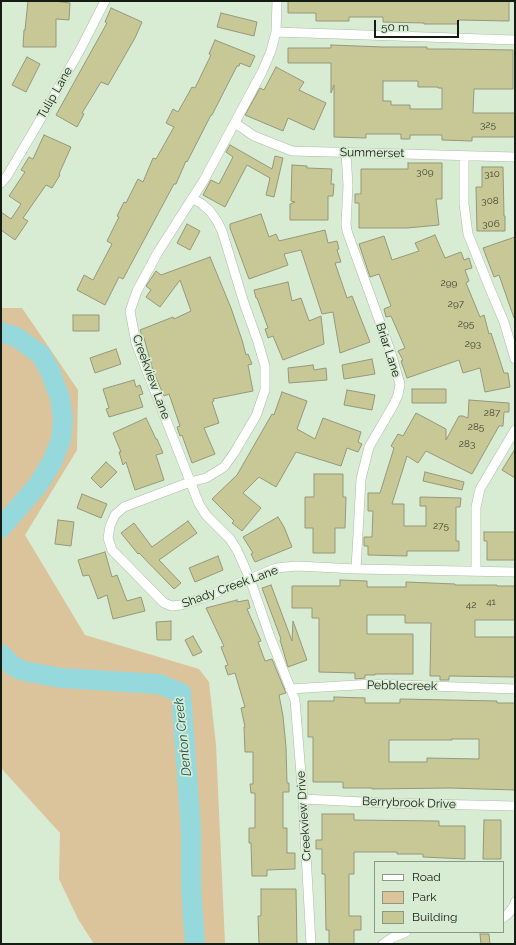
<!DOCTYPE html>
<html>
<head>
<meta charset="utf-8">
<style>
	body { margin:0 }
	#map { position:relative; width:516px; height:945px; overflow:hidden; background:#d8ebd3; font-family:Raleway,sans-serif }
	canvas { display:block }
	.frame { position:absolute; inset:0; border:2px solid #151c13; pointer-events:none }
	.legend { position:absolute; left:374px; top:861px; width:130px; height:72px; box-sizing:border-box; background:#d8ebd3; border:1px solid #8a9886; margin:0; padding:5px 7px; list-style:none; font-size:12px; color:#151c13 }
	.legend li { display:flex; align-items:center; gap:8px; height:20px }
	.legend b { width:20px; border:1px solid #8a9886 }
	.scale { position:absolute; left:374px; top:20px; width:85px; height:18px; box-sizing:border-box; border:2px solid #151c13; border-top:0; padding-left:5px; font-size:12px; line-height:14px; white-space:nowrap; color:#151c13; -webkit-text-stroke:3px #d8ebd3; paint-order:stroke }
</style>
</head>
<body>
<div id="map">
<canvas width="516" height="945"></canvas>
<div class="frame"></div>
<ul class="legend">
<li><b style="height:5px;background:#fff"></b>Road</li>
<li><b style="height:11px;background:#dbc39c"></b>Park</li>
<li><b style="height:11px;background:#c7c895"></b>Building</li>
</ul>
<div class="scale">50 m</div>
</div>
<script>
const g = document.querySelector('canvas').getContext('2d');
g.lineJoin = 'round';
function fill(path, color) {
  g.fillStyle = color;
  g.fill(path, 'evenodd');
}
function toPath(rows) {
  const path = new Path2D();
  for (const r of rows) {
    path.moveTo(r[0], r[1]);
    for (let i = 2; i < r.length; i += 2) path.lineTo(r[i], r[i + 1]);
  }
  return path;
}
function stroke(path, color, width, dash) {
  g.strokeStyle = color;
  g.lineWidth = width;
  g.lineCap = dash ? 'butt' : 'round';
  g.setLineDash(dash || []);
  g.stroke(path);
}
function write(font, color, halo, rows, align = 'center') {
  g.font = font + ' Raleway,sans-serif';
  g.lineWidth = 3.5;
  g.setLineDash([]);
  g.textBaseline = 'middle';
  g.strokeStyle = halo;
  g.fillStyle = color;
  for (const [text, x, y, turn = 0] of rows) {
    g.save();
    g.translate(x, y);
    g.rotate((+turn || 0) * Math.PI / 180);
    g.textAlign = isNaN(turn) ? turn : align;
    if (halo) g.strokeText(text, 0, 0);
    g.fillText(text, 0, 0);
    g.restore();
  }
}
const green = toPath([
	[1,308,22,308,78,390,77,450,25,535,85,635,199,669,209,682,216,745,225,944,94,944,78,919,59,879,60,833,1,768]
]);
const river = toPath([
	[1,332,18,338,41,355,50,371,60,398,63,420,61,440,52,462,38,485,1,528],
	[1,654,13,666,23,671,61,678,159,684,181,693,191,831,191,888,195,944]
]);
const building = toPath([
	[28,1,54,1,70,3,69,20,56,19,56,47,23,47,24,30,25,30,28,1],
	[288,1,509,1,509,21,458,20,457,24,424,24,424,23,383,22,383,17,349,17,349,21,316,21,316,13,288,13,288,1],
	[111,8,142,22,135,38,108,85,101,82,82,113,84,114,77,127,56,115,107,23,105,22,111,8],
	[221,13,257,22,254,36,217,27,221,13],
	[215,40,255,56,250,67,240,63,239,66,237,66,212,115,211,115,187,162,186,161,176,184,174,184,123,279,119,277,105,305,77,290,84,275,93,280,112,244,107,241,119,217,117,216,124,202,126,203,138,179,143,182,153,158,156,159,174,127,166,123,173,109,178,112,192,87,195,88,211,55,209,54,215,40],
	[331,45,383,47,427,47,427,49,448,49,513,50,513,89,474,89,473,113,515,113,515,137,472,137,472,141,442,140,442,135,410,135,410,139,401,139,401,134,366,134,366,138,334,137,334,85,331,93,331,63,288,63,288,48,331,48,331,45],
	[383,81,418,81,418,87,438,87,438,88,442,88,442,109,410,109,410,105,391,105,391,101,383,101,383,81],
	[27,57,40,64,26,92,12,85,27,57],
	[276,67,304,82,299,90,326,103,314,130,288,118,283,131,245,115,260,88,264,90,276,67],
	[44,135,71,147,59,174,60,175,52,188,46,185,23,218,28,221,15,240,1,230,1,212,11,219,21,204,9,196,25,172,21,170,29,157,33,159,44,135],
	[230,145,272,169,275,156,283,158,274,197,266,195,270,178,247,165,225,207,203,195,211,180,219,184,233,157,226,152,230,145],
	[408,163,442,163,442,199,436,199,439,225,407,228,359,228,359,203,355,203,355,194,361,194,361,169,408,169,408,163],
	[292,165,307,166,307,168,332,169,331,184,334,184,333,196,328,196,328,220,290,220,290,204,295,202,291,201,292,165],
	[482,167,503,167,504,216,505,216,505,231,477,231,476,187,482,187,482,167],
	[261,214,269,237,276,234,279,241,325,230,328,243,337,241,339,249,337,250,341,262,335,263,347,298,352,296,370,342,340,353,333,312,322,314,301,250,284,254,288,265,249,279,230,228,230,224,261,214],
	[187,224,200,231,190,250,177,243,187,224],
	[435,235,445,258,461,252,464,260,469,258,472,268,465,270,469,281,466,283,480,317,484,315,489,334,491,333,504,373,508,373,510,387,485,392,480,368,463,373,459,360,407,378,401,361,403,360,398,351,405,348,391,316,386,317,384,309,391,306,379,274,370,277,359,244,384,236,392,260,419,251,415,243,435,235],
	[515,237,515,318,514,318,499,275,494,277,483,248,515,237],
	[210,257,231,308,242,340,246,355,248,354,252,364,248,365,253,391,213,399,214,401,212,402,219,423,204,428,215,454,192,463,182,435,180,436,177,427,180,426,169,394,164,396,153,371,144,338,143,338,140,330,173,317,174,319,191,311,180,280,160,307,146,297,151,290,146,286,156,271,161,275,210,257],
	[288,282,292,301,301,298,309,321,321,316,324,344,283,360,273,336,268,338,265,329,268,328,257,298,256,298,254,290,288,282],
	[73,315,99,315,99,331,73,331,73,315],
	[116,349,121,364,95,373,90,358,116,349],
	[372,359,375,374,344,379,342,365,372,359],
	[313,365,314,370,326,368,327,380,289,383,288,368,313,365],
	[134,380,136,387,140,385,143,394,139,395,143,407,109,417,106,409,109,408,103,389,134,380],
	[412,389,446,389,446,403,412,403,412,389],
	[347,390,375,395,372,410,344,405,347,390],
	[282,392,307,401,297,429,315,439,323,418,361,432,358,442,362,444,358,452,347,448,341,466,296,452,276,487,259,477,243,493,261,508,242,531,232,523,234,521,212,499,237,475,272,414,274,415,282,392],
	[469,400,509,403,509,412,504,412,503,426,499,426,472,474,426,451,418,463,407,456,392,504,404,504,404,526,426,526,426,506,420,506,420,497,461,498,460,507,456,507,456,541,459,541,459,551,407,551,407,556,368,555,368,546,364,546,364,537,372,537,373,511,368,511,368,493,380,493,394,448,391,446,398,434,403,436,416,413,446,429,446,440,459,416,463,416,468,418,469,400],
	[146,418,156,439,157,439,163,453,156,455,164,480,135,490,126,462,123,465,119,452,121,452,113,433,146,418],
	[515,449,515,478,502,470,515,449],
	[106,462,117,472,101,488,91,478,106,462],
	[425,472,464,482,462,490,423,481,425,472],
	[314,474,343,474,343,497,346,497,345,528,335,528,335,553,313,553,313,528,305,528,305,497,314,497,314,474],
	[82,494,107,504,101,518,77,508,82,494],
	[278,517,284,527,292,547,255,562,251,554,253,553,243,537,278,517],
	[58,520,74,522,71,546,55,544,58,520],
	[188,521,197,533,159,560,181,583,174,589,139,553,138,554,121,533,134,523,152,547,188,521],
	[484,532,515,532,515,560,487,560,487,541,484,541,484,532],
	[105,552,112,577,117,575,127,601,141,597,145,611,113,619,107,595,98,599,89,575,83,576,78,560,105,552],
	[218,556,223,570,195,582,189,568,218,556],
	[340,580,367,581,367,587,406,587,406,582,455,584,455,585,497,585,497,586,515,586,515,620,475,620,475,637,515,637,515,677,449,676,449,680,440,680,440,676,430,676,431,623,405,623,405,615,367,615,367,634,413,634,413,674,375,674,375,675,365,675,365,678,355,679,355,673,319,672,319,618,312,618,312,608,292,608,292,586,340,586,340,580],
	[271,585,292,641,293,621,307,660,288,667,280,640,281,639,262,588,271,585],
	[237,600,237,602,248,600,250,608,247,609,261,641,258,642,265,661,272,659,286,693,279,695,283,716,286,747,287,783,289,783,289,792,283,792,283,828,287,828,287,853,295,853,295,869,267,870,267,876,252,876,251,843,249,843,249,828,255,828,255,793,251,793,250,784,253,784,253,752,245,752,244,727,245,727,241,708,245,707,235,673,228,675,225,666,228,665,221,647,224,646,206,608,237,600],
	[171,621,171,640,157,640,156,622,171,621],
	[193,636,202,652,193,656,185,640,193,636],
	[334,697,365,698,365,703,400,703,400,699,497,701,497,703,515,703,515,790,450,788,372,789,372,788,343,788,343,782,313,782,313,737,308,737,308,701,334,701,334,697],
	[452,739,479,739,479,759,427,758,427,762,389,762,389,740,452,740,452,739],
	[322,814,354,814,354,820,439,821,439,826,465,826,465,859,423,857,423,854,397,854,397,852,354,852,354,874,349,874,349,916,361,916,361,930,354,930,354,944,329,944,329,930,326,930,325,874,322,874,322,849,316,849,316,840,322,840,322,814],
	[484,820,501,820,501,859,483,859,484,820],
	[261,889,296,889,297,944,259,944,258,916,261,916,261,889],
	[480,934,489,934,490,944,481,944,480,934]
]);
const minor = toPath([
	[277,1,276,32,271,51,262,72,204,180,158,252,137,291,130,311,136,343,199,504,206,515,230,539,237,550,250,579,270,637,295,700,303,799,311,944],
	[276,32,515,40],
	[235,123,254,136,292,151,515,157],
	[346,153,348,186,346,224,347,231,390,350,400,384,398,395,394,404,369,447,361,479,356,569],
	[464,156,464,204,468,234,490,289,504,322,515,359],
	[1,183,7,176,36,127,80,50,105,1],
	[192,198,202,204,210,211,217,221,222,231,244,303,258,342,265,366,265,390,256,416,234,453,224,467,206,478,190,482,124,507,115,515,110,526,108,538,112,550,164,603,172,606,181,605,203,598,276,568,297,566,356,569,515,572],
	[476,570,476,507,480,489,515,430],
	[290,689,373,684,515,689],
	[303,799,384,803,515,806],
	[503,918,508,914,514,906,515,902],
	[383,944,392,938,406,932]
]);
const numberNames = [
	["325",488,125],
	["309",425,172],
	["310",492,174],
	["308",490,201],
	["306",491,224],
	["299",449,283],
	["297",456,304],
	["295",466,324],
	["293",473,344],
	["287",492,413],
	["285",476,427],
	["283",467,444],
	["275",441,526],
	["41",491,602],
	["42",471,605]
];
const streetNames = [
	["Tulip Lane",55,93,-60],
	["Summerset",372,153,1],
	["Briar Lane",388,350,72],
	["Creekview Lane",151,377,70],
	["Shady Creek Lane",230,587,-20],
	["Pebblecreek",402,686,1],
	["Berrybrook Drive",409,803,2],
	["Creekview Drive",304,816,-94]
];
const waterNames = [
	["Denton Creek",183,737,-96]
];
fill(green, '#dbc39c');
stroke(river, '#95d9dc', 20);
fill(building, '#c7c895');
stroke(building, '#96977c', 1);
stroke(minor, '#aabca5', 10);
stroke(minor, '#fff', 9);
write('10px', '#424734', null, numberNames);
write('12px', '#151c13', '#d8ebd3', streetNames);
write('italic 13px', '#165154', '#d8ebd3', waterNames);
</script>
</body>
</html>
